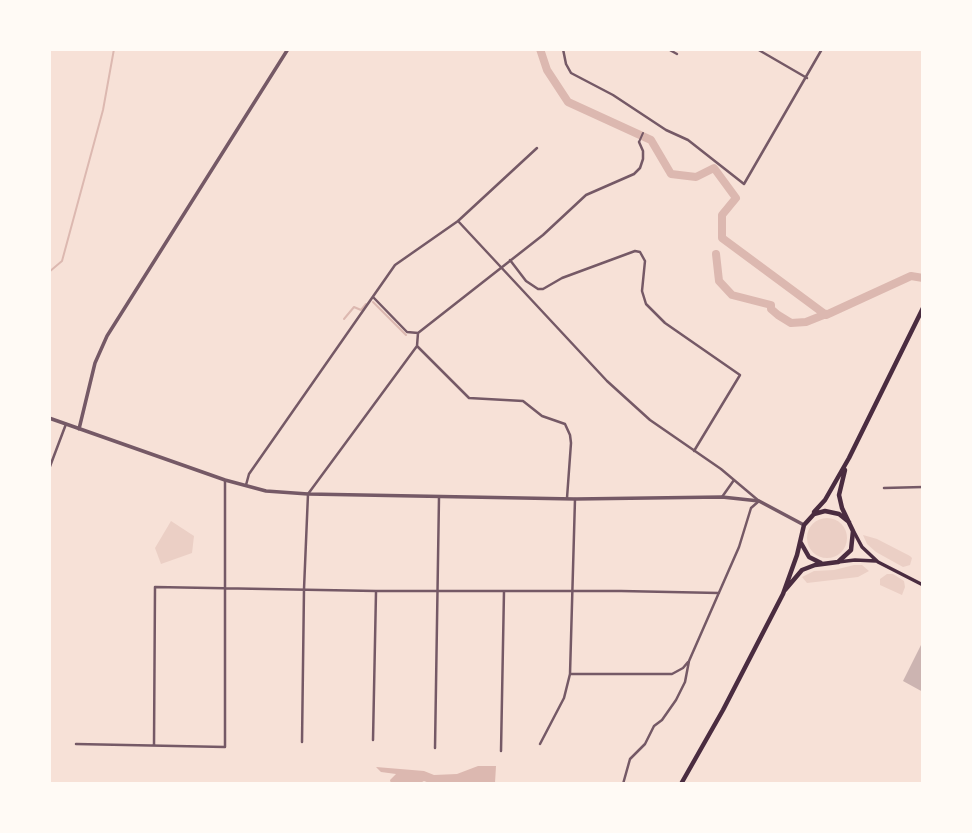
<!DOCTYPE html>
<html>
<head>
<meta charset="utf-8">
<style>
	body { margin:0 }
	#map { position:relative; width:972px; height:833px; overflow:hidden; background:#f7e1d7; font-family:Manrope,sans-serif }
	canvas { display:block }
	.frame { position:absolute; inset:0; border:51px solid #fffaf5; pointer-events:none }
</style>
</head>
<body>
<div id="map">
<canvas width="972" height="833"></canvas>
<div class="frame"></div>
</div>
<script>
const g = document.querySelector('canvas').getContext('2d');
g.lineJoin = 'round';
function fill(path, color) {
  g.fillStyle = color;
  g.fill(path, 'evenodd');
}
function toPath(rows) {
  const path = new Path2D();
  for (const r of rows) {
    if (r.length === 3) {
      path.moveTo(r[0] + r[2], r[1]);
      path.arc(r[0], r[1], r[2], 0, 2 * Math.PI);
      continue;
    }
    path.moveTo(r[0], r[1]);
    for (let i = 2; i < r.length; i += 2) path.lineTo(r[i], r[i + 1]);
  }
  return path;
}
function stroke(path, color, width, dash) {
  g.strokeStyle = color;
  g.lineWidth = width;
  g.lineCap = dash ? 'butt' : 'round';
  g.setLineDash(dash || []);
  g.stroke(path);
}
const green = toPath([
	[827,538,20],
	[171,521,194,536,192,553,161,564,155,548],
	[863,535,877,539,910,556,912,558,910,565,903,567,876,552,867,544],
	[854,565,862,565,869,571,858,577,807,583,802,577,814,571,834,570],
	[887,574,893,574,904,581,905,587,902,595,880,585,880,579]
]);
const water = toPath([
	[478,766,496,766,495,783,432,784,424,781,418,784,391,784,390,780,396,774,381,772,376,767,424,771,434,775,457,774]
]);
const stream = toPath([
	[49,272,62,261,103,110,114,49],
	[373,302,406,335],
	[344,319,354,307,361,310,366,304]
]);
const river = toPath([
	[540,49,547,70,568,102,651,140,671,174,696,177,714,168,736,198,722,215,722,238,826,315,911,276,923,278],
	[716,254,719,281,732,295,771,305,771,309,778,315,791,323,806,322,826,314]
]);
const building = toPath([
	[923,641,923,692,903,681]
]);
const pedestrian = toPath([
	[639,142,643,133]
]);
const minor = toPath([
	[563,49,566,64,571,73,613,95,666,130,688,140,744,184,822,49],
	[668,49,677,54],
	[757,49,807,78],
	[458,221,607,381,650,420,721,469,759,501,751,508,739,547,689,661,685,682,676,700,662,720,654,726,645,744,630,759,623,784],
	[510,260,526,281,538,289,543,289,562,278,635,251,640,252,645,261,642,291,646,304,665,323,740,375,694,451],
	[373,297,407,332,418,333],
	[417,346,469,398,523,401,542,416,565,424,570,435,571,443,567,498],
	[49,469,66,424],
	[246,485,249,474,395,265,458,221,537,148],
	[884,488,923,487],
	[722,497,734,480],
	[570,674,672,674,683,668,688,662],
	[373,740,376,592],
	[302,742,304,589,308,494,417,346,418,333,543,235,586,195,634,174,640,168,643,159,643,151,639,142],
	[76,744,225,747,225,480],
	[540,744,564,698,570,674,575,499],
	[154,745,155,587,376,591,621,591,719,593],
	[435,748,439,497],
	[501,751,504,591]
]);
const tertiary = toPath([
	[49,418,225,480,266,491,308,494,575,499,722,497,759,501,804,525],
	[79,429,95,363,107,336,288,49]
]);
const secondary = toPath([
	[854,532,862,547,878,562,923,585],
	[838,562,855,560,876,561]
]);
const primary = toPath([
	[814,512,825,500,849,458,923,308],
	[801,543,809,557,821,563],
	[785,590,802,570,815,565,838,562,851,550,853,531,842,508,839,495,845,470],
	[681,784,723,710,783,594,797,555,804,525,814,514,825,511,839,514,849,522]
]);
fill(green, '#ebcfc5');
fill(water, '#dcb8b0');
stroke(stream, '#dcb8b0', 2);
stroke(river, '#dcb8b0', 8);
fill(building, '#ccb4b1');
stroke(pedestrian, '#755966', 2);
stroke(minor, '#755966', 2.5);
stroke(tertiary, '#755966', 3.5);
stroke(secondary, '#4a2c40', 3.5);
stroke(primary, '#4a2c40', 4.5);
</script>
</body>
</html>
